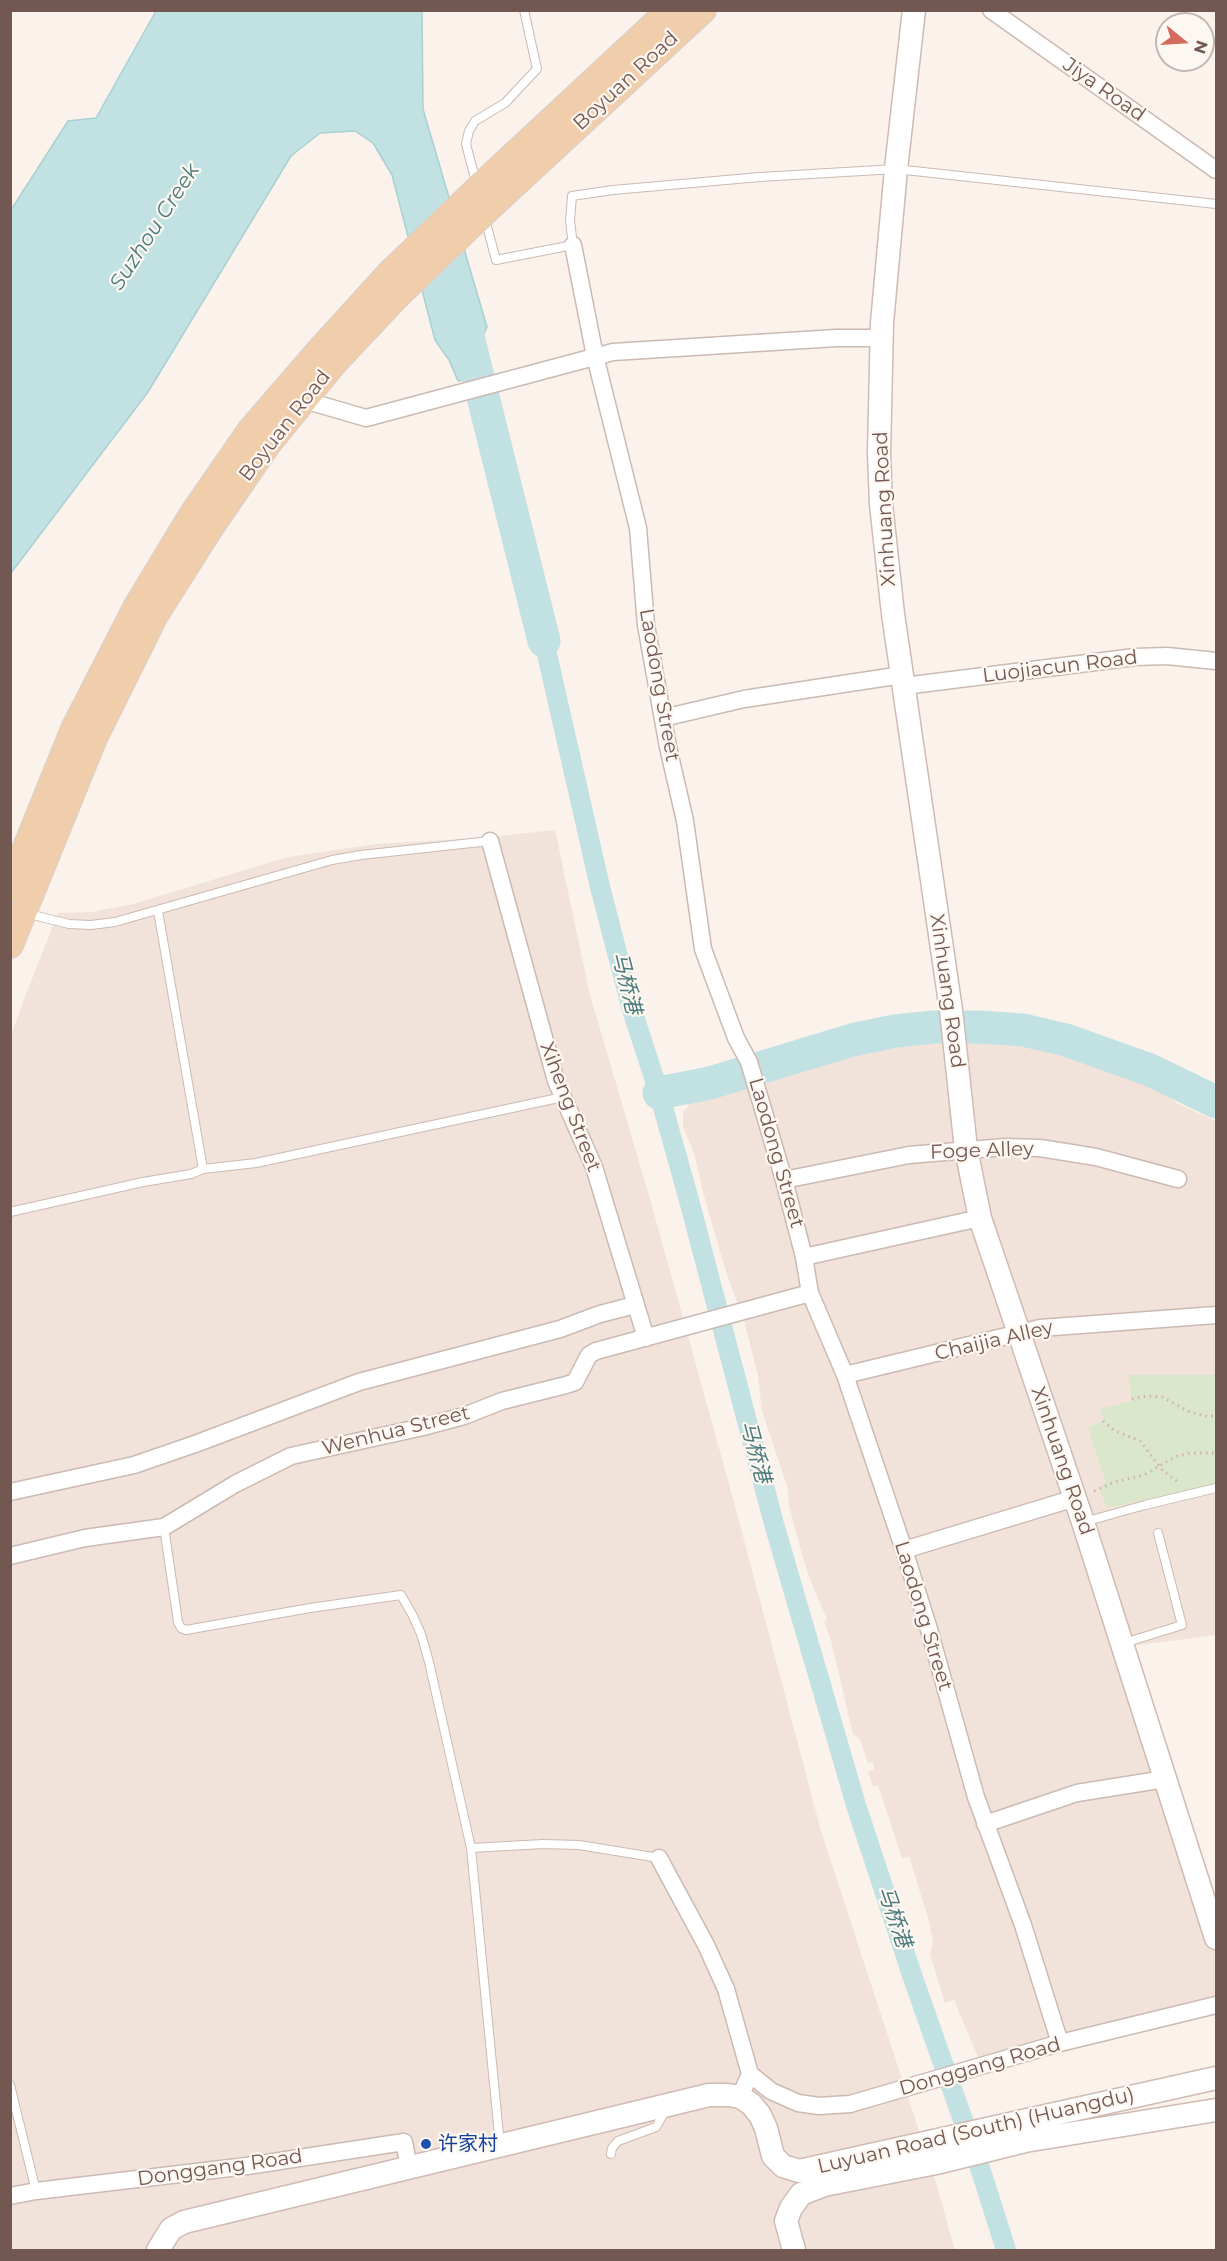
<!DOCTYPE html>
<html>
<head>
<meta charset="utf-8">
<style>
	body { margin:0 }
	#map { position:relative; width:1227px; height:2261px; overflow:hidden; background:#faf2eb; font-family:Montserrat,sans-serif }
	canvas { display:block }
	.frame { position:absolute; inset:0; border:12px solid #725851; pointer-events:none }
	.north { position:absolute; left:1155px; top:12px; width:60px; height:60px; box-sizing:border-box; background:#fdf7f1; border:2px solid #c5b7b1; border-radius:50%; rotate:108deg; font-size:16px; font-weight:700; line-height:24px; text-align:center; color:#725851 }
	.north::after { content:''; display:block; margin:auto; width:21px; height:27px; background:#d56a5f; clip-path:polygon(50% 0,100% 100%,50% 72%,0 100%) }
</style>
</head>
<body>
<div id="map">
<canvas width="1227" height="2261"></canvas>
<div class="frame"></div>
<div class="north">N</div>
</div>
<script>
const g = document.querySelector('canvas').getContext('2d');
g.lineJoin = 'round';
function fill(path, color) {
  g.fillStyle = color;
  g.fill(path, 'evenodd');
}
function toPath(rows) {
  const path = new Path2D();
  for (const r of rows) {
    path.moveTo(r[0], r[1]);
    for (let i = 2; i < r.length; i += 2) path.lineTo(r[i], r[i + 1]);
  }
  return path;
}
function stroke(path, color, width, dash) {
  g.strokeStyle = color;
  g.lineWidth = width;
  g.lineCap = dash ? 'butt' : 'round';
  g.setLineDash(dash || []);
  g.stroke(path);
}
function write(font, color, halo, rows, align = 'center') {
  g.font = font + ' Montserrat,"Noto Sans SC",sans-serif';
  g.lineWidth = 4.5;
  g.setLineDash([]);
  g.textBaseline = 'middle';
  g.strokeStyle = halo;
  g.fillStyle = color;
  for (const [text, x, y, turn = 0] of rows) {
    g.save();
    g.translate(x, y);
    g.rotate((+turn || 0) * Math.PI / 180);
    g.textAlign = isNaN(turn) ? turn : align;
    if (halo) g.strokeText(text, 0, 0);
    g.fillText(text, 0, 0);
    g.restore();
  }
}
const residential = toPath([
	[555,830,590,995,652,1206,735,1506,821,1831,936,2183,955,2250,11,2250,10,1038,23,1002,58,913,92,912,133,904,288,857,377,844,480,838],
	[966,1041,1008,1046,1026,1045,1129,1070,1151,1083,1178,1104,1216,1121,1216,1635,1124,1647,1216,1938,1216,2005,979,2059,954,2000,945,2003,930,1954,933,1942,929,1921,909,1856,902,1858,878,1785,873,1787,868,1772,874,1769,873,1762,868,1763,859,1738,853,1734,831,1640,824,1622,827,1619,811,1582,803,1558,789,1505,788,1489,762,1411,758,1376,744,1320,727,1275,704,1196,694,1153,683,1127,683,1117,684,1111,692,1101,759,1073,869,1049]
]);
const green = toPath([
	[1128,1375,1216,1375,1216,1484,1107,1508,1099,1488,1106,1483,1088,1427,1104,1420,1100,1409,1132,1401]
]);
const water = toPath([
	[156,11,422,11,423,109,487,327,482,338,488,374,458,381,449,360,435,340,392,175,373,143,355,131,320,133,291,156,148,392,11,573,11,210,68,121,96,118,156,11]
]);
const canal = toPath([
	[544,641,600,887,632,1010,659,1093,689,1200,774,1524,856,1805,913,1978,982,2174,1006,2250]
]);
const river = toPath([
	[467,333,544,641],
	[659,1093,710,1083,852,1040,895,1031,934,1027,979,1027,1023,1030,1066,1040,1150,1070,1216,1102]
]);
const path = toPath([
	[1132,1399,1147,1396,1162,1397,1190,1412,1204,1416,1216,1416],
	[1103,1421,1115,1431,1140,1441,1163,1471,1178,1482],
	[1094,1491,1115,1482,1144,1475,1175,1457,1190,1453,1216,1453]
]);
const lane = toPath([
	[477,186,466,144,469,131,475,121,505,103,537,69,524,10],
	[485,219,496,260,573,245,570,221,572,196,613,190,760,177,896,169,1216,204],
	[25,913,69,924,91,925,115,922,332,860,361,855,490,841],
	[203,1169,256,1163,563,1097],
	[10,1212,143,1182,191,1174,203,1169,158,911],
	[1084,1522,1145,1505,1216,1488],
	[164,1527,178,1622,181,1628,186,1630,310,1608,401,1595,413,1616,421,1634,429,1662,471,1848,500,2145],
	[1124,1643,1182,1625,1158,1533],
	[471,1848,543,1844,579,1845,659,1858],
	[10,2085,36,2191],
	[611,2154,612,2148,618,2141,656,2127,667,2108]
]);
const street = toPath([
	[991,10,1216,170],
	[573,245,595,356,638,528,646,625,668,747,685,821,703,949,736,1038,749,1062,784,1180,804,1257,810,1293,845,1375,904,1550,928,1626,976,1797,1023,1925,1060,2043],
	[304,400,366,418,613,352,836,338,882,338],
	[904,686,1135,657,1167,656,1216,661],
	[663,718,744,699,902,675],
	[490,841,556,1081,594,1167,646,1338],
	[784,1180,909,1155,1005,1147,1040,1148,1096,1157,1178,1179],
	[804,1257,980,1218],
	[845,1375,1040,1328,1216,1315],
	[10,1492,134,1465,195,1444,359,1382,560,1329,600,1314,635,1305],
	[904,1550,1075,1498],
	[10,1556,85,1538,164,1527,235,1484,291,1456,423,1427,464,1416,502,1401,566,1385,575,1382,589,1355,596,1351,810,1293],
	[985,1824,1077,1793,1165,1779],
	[659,1858,706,1945,726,1989,750,2074,740,2097],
	[750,2074,771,2091,798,2103,819,2106,850,2104,1060,2043,1216,2005],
	[10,2196,36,2191,247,2166,404,2142,409,2167]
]);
const secondary = toPath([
	[914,10,896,169,882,323,879,453,881,504,893,614,951,1010,966,1149,980,1218,1083,1522,1216,1938],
	[158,2250,171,2229,184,2222,709,2095,728,2095,740,2097,751,2104,760,2115,766,2128,773,2156,783,2166,799,2171,1216,2078],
	[794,2250,786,2221,791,2208,801,2194,824,2185,936,2163,1025,2141,1216,2110]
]);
const primary = toPath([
	[485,182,670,10],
	[491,206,703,10],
	[10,887,74,729,137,606,192,515,250,431,320,350,391,272],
	[10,945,94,738,155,615,210,528,267,445,334,363,397,296]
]);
const primaryBridge = toPath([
	[391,272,485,182],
	[397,296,491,206]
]);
const markers = [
	[426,2144,6,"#1a4fb4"]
];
const streetNames = [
	["Boyuan Road",626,81,-43],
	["Jiya Road",1104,90,35],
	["Boyuan Road",285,426,-52],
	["Xinhuang Road",885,509,-93],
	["Luojiacun Road",1060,667,-7],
	["Laodong Street",659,685,80],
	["Xinhuang Road",947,991,82],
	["Xiheng Street",570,1107,69],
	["Foge Alley",982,1151,-2],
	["Laodong Street",776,1153,74],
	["Chaijia Alley",994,1341,-13],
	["Wenhua Street",396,1431,-14],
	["Xinhuang Road",1062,1461,71],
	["Laodong Street",923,1616,73],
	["Donggang Road",980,2067,-16],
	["Luyuan Road (South) (Huangdu)",976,2131,-13],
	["Donggang Road",220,2168,-8]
];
const transitNames = [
	["许家村",438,2144]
];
const waterNames = [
	["Suzhou Creek",155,227,-57],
	["马桥港",626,983,76],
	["马桥港",755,1452,75],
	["马桥港",894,1917,71]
];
fill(residential, '#f1e3da');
fill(green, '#dae7ca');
fill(water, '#c1e1e2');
stroke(water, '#a9d1d2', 1.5);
stroke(canal, '#c1e1e2', 20);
stroke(river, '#c1e1e2', 33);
stroke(lane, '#cbbab2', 10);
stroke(street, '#cbbab2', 19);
stroke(secondary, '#cfbbb3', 25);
stroke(primary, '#d8d0ce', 28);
stroke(path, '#d2b3a8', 3, [1.5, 4.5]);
stroke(lane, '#fff', 8);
stroke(street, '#fff', 16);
stroke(secondary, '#fff', 22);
stroke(primary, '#f0ceac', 26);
stroke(primaryBridge, '#d8d0ce', 28, []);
stroke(primaryBridge, '#f0ceac', 26);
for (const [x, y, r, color] of markers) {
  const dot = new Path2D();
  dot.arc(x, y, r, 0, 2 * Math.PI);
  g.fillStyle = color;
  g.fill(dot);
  stroke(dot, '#fdf7f1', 2);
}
write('20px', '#725851', '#fdf7f1', streetNames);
write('20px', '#164399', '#fdf7f1', transitNames, 'left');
write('italic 21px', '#497a7c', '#fdf7f1', waterNames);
</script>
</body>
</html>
